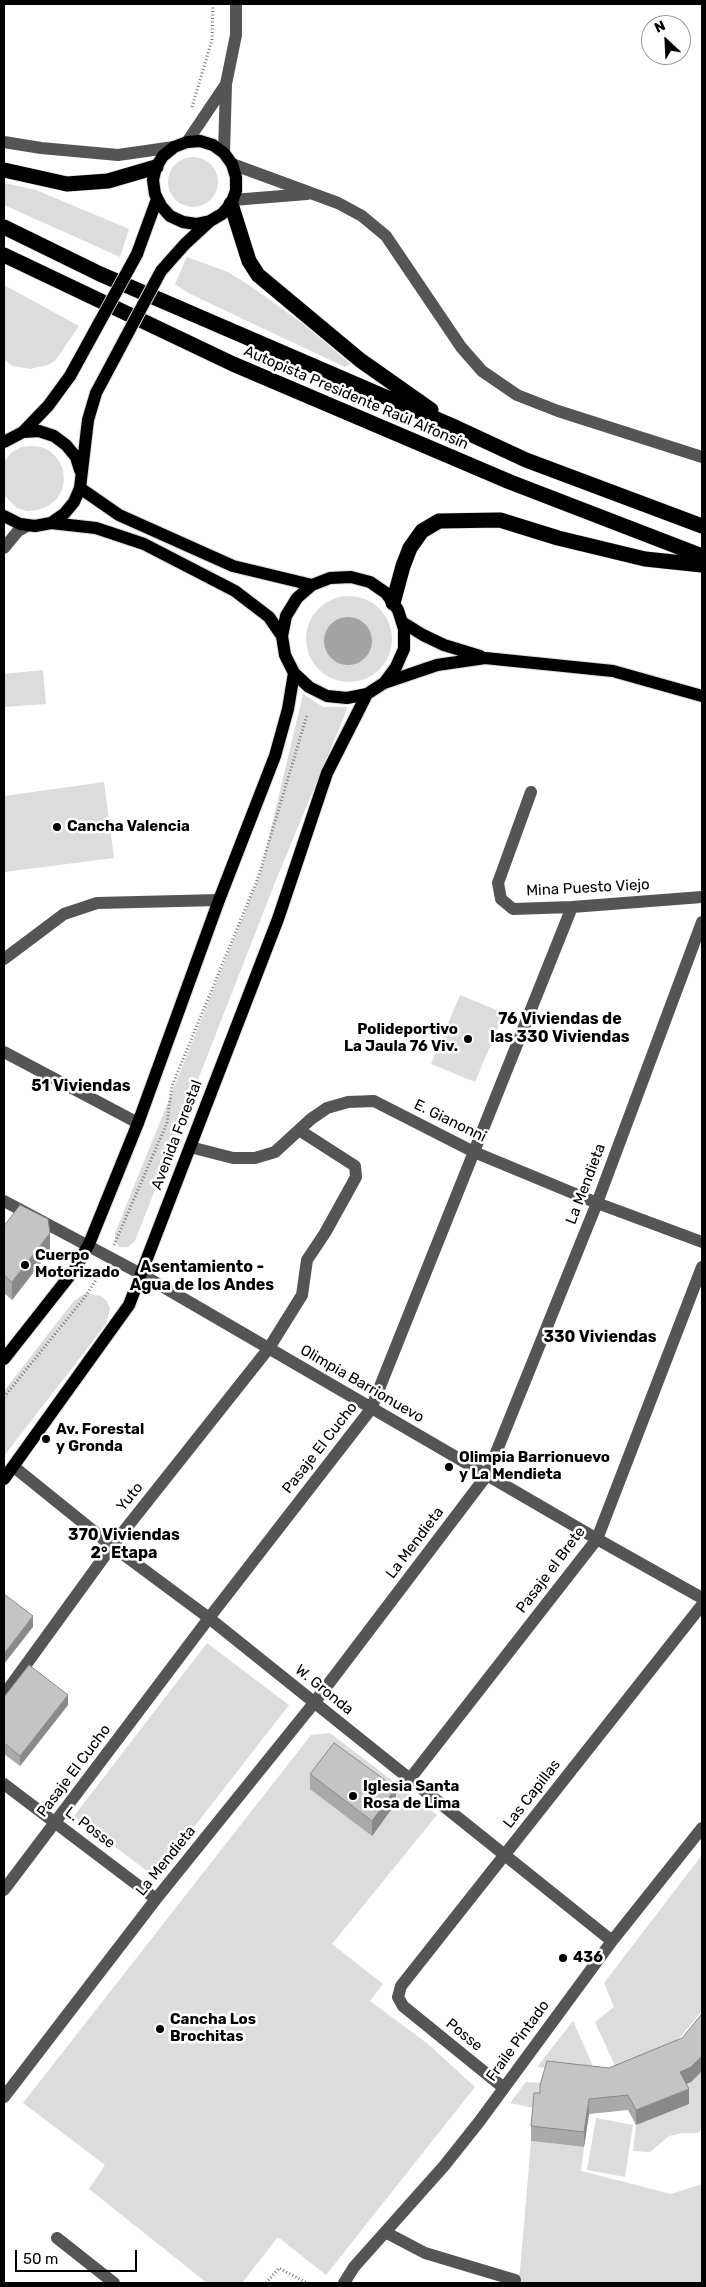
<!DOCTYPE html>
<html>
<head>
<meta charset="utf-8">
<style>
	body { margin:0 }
	#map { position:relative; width:706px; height:2287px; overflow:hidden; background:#fff; font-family:Rubik,sans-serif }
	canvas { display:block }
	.frame { position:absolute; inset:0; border:5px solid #000; pointer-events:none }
	.north { position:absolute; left:641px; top:15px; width:50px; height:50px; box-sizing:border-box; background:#fff; border:1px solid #999; border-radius:50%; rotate:335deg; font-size:14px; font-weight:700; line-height:20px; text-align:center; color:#000 }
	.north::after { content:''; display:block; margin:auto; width:18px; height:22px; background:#000; clip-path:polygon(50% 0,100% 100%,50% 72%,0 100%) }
	.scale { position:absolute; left:15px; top:2250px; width:122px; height:22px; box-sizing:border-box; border:2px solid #000; border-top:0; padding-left:6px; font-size:15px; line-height:18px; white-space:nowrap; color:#000; -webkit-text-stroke:4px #fff; paint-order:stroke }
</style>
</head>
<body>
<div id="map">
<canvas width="706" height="2287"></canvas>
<div class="frame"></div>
<div class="north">N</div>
<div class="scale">50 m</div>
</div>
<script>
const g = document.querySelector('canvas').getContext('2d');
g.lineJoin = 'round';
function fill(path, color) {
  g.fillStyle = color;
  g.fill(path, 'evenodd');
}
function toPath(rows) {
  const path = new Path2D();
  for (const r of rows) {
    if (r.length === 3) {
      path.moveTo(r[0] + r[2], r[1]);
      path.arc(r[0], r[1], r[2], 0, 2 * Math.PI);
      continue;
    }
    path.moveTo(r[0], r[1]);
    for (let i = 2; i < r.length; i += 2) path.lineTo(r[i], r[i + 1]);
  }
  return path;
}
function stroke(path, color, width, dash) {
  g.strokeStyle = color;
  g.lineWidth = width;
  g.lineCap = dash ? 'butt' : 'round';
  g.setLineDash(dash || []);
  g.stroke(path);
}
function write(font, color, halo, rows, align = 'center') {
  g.font = font + ' Rubik,sans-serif';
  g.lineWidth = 5;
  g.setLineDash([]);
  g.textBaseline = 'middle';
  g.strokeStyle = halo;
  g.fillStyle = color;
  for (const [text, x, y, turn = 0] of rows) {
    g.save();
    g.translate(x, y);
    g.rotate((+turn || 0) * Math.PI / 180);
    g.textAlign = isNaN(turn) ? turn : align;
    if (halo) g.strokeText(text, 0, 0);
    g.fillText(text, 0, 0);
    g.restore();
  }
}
const green = toPath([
	[193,182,25],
	[4,183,36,190,129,229,120,257,4,205],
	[187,257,228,272,252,287,303,324,351,364,345,367,190,294,175,284],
	[4,285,79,326,55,361,48,365,30,369,13,366,4,360],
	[31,446,42,447,51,452,58,459,63,469,64,480,62,490,57,499,48,506,38,510,27,511,17,508,4,495,4,462,11,453,21,447],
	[349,639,43],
	[43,670,46,704,4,707,4,674],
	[303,694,323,707,348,707,276,880,135,1241,128,1247,119,1247,115,1240,115,1233,260,875],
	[104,782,114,858,4,872,4,796],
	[460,995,504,1013,475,1082,431,1064],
	[85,1293,101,1296,107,1301,110,1309,106,1324,4,1456,4,1391,73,1302],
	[207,1643,289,1705,155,1877,74,1816],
	[330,1733,437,1815,332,1944,383,1984,370,2001,428,2044,475,2087,326,2275,278,2237,242,2283,207,2283,89,2189,105,2165,23,2103,311,1735],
	[702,1855,702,2011,670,2049,616,2068,595,2022,614,2007,604,1983],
	[573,2021,596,2073,537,2067],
	[702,2071,702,2129,698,2133,682,2133,669,2136,650,2152,633,2151,636,2125,689,2104,680,2087],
	[526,2082,545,2083,534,2108,510,2103],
	[596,2118,633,2125,625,2177,587,2170],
	[531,2141,584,2147,581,2171,671,2194,702,2184,702,2283,515,2283,520,2271]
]);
const water = toPath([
	[348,641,24]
]);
const path = toPath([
	[192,107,212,40,213,4],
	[114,1245,167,1123,172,1086,258,878,307,715],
	[4,1397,85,1297,103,1269],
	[266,2283,279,2268,307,2283]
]);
const minor = toPath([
	[4,142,41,148,118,155,174,147],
	[187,142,226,84],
	[224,153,226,84,236,35,236,4],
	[232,164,338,203,362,216,386,236,461,347,482,371,517,395,558,411,702,457],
	[233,200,307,194],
	[4,548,18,531,27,526],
	[531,792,498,883,501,899,513,909,572,907,702,897],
	[4,959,64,914,97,903,219,900],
	[4,1052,138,1123],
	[190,1147,233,1158,255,1158,275,1152,311,1119,327,1108,348,1102,374,1101,474,1152,597,1203,702,1242],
	[4,1201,141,1274,597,1539,702,1598],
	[14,1467,112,1546,209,1618,612,1941],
	[4,1695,112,1546,269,1348,302,1295,307,1260,325,1233,356,1177,355,1166,299,1130],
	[409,1780,597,1539,702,1267],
	[4,1784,156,1899],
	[4,1890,209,1618,371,1409,572,907],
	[504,2088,403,2006,398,1997,401,1986,702,1605],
	[4,2097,156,1899,314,1703,487,1475,597,1203,702,922],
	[385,2232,425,2253,515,2280],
	[57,2238,114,2283],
	[344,2283,354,2267,444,2166,479,2122,612,1941,702,1828]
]);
const major = toPath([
	[137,254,157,199],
	[161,271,185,244,210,221,222,214,231,204,236,191,236,177,232,164,224,153,213,145,200,141,187,142,174,147,163,156,156,167,153,180,155,194,161,206,170,216,183,222,196,224,210,221],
	[23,432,48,406,70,376],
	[4,442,23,432,39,431,54,436,66,445,76,457,80,470],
	[80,488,119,515,233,566,312,585],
	[4,516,20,524,35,526,51,523,64,514,74,502,80,488,88,420,96,393],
	[51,523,96,528,144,544,235,591,269,617,282,636],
	[402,622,423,635,444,645,480,656],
	[384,683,396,667,404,649,404,629,398,610,386,593,370,582,351,577,330,578,312,585,297,598,286,616,282,636,285,655,294,673,309,687,327,696,347,698,367,694,384,683,437,665,485,658,613,671,702,696],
	[4,1359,75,1269,89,1244,138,1123,219,900,275,756,288,709,294,673],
	[4,1479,129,1305,278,919,327,773,367,694]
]);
const highway = toPath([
	[4,170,67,184,108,181,156,167],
	[231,204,249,261,258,275,360,360,431,410],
	[4,227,100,274,457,428,526,460,702,526],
	[4,255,233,364,510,482,702,556],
	[393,603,403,566,410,548,422,531,439,521,500,520,558,538,645,559,702,565]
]);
const majorBridge = toPath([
	[70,376,137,254],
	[96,393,161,271]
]);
const wall = toPath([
	[4,1226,50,1251,12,1300,4,1293],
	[4,1697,68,1705,20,1766,4,1754],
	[310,1774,396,1803,372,1836,310,1789],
	[691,2082,686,2084,689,2104,636,2125,628,2110,589,2114,584,2147,531,2141,531,2126,540,2093,540,2085]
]);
const shadedWall = toPath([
	[50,1233,50,1251,12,1300,12,1282],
	[5,1572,5,1583,4,1585,4,1574],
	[33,1616,33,1627,4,1664,4,1654],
	[68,1695,68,1705,20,1766,20,1756],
	[396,1788,396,1803,372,1836,372,1821],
	[702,2056,702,2071,691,2082,680,2087,680,2072],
	[689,2089,689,2104,636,2125,636,2110],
	[589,2099,589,2114,584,2147,584,2132]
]);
const building = toPath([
	[20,1205,48,1219,50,1233,12,1282,4,1275,4,1226,20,1205],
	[4,1594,33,1616,4,1654,4,1594],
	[29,1665,68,1695,20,1756,4,1743,4,1697,29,1665],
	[334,1743,396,1788,372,1821,310,1774,334,1743],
	[701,2015,702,2016,702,2056,691,2067,680,2072,689,2089,636,2110,628,2095,589,2099,584,2132,531,2126,534,2093,540,2093,540,2085,547,2061,609,2068,682,2038,701,2015]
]);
const markers = [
	[57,827,5,"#000"],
	[468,1039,5,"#000"],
	[25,1265,5,"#000"],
	[46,1439,5,"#000"],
	[449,1467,5,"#000"],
	[353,1796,5,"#000"],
	[563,1958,5,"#000"],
	[160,2029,5,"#000"]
];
const streetNames = [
	["Autopista Presidente Raúl Alfonsín",356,398,23],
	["Mina Puesto Viejo",588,888,-3],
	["E. Gianonni",450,1121,26],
	["Avenida Forestal",177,1135,-69],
	["La Mendieta",586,1184,-69],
	["Olimpia Barrionuevo",362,1384,30],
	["Pasaje El Cucho",320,1448,-52],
	["Yuto",130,1497,-51],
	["La Mendieta",415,1543,-53],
	["Pasaje el Brete",551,1570,-53],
	["W. Gronda",324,1690,39],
	["Pasaje El Cucho",74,1771,-53],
	["Las Capillas",532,1794,-52],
	["L. Posse",90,1828,37],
	["La Mendieta",166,1861,-51],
	["Posse",464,2035,39],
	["Fraile Pintado",518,2041,-54]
];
const poiNames = [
	["Cancha Valencia",67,827],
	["Polideportivo",458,1030,"right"],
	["La Jaula 76 Viv.",458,1047,"right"],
	["Cuerpo",35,1256],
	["Motorizado",35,1273],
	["Av. Forestal",56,1430],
	["y Gronda",56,1447],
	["Olimpia Barrionuevo",459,1458],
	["y La Mendieta",459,1475],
	["Iglesia Santa",363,1787],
	["Rosa de Lima",363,1804],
	["436",573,1958],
	["Cancha Los",170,2020],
	["Brochitas",170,2037]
];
const neighbourhoodNames = [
	["76 Viviendas de",560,1019],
	["las 330 Viviendas",560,1037],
	["51 Viviendas",81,1086],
	["Asentamiento -",202,1267],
	["Agua de los Andes",202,1285],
	["330 Viviendas",600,1337],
	["370 Viviendas",124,1535],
	["2° Etapa",124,1553]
];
fill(green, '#dcdcdc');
fill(water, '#a3a3a3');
stroke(major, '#dbdbdb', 14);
stroke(highway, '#dbdbdb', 16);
stroke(path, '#777', 3, [1, 2.5]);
stroke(minor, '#555', 12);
stroke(major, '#000', 12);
stroke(highway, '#000', 15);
stroke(majorBridge, '#dbdbdb', 14, []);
stroke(majorBridge, '#000', 12);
fill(wall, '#a9a9a9');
fill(shadedWall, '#898989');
fill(building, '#c4c4c4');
stroke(building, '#898989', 1);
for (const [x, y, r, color] of markers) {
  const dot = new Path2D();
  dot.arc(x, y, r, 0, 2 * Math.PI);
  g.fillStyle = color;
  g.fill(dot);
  stroke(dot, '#fff', 2);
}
write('15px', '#000', '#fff', streetNames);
write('bold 15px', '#000', '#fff', poiNames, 'left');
write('bold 16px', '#000', '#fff', neighbourhoodNames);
</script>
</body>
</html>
